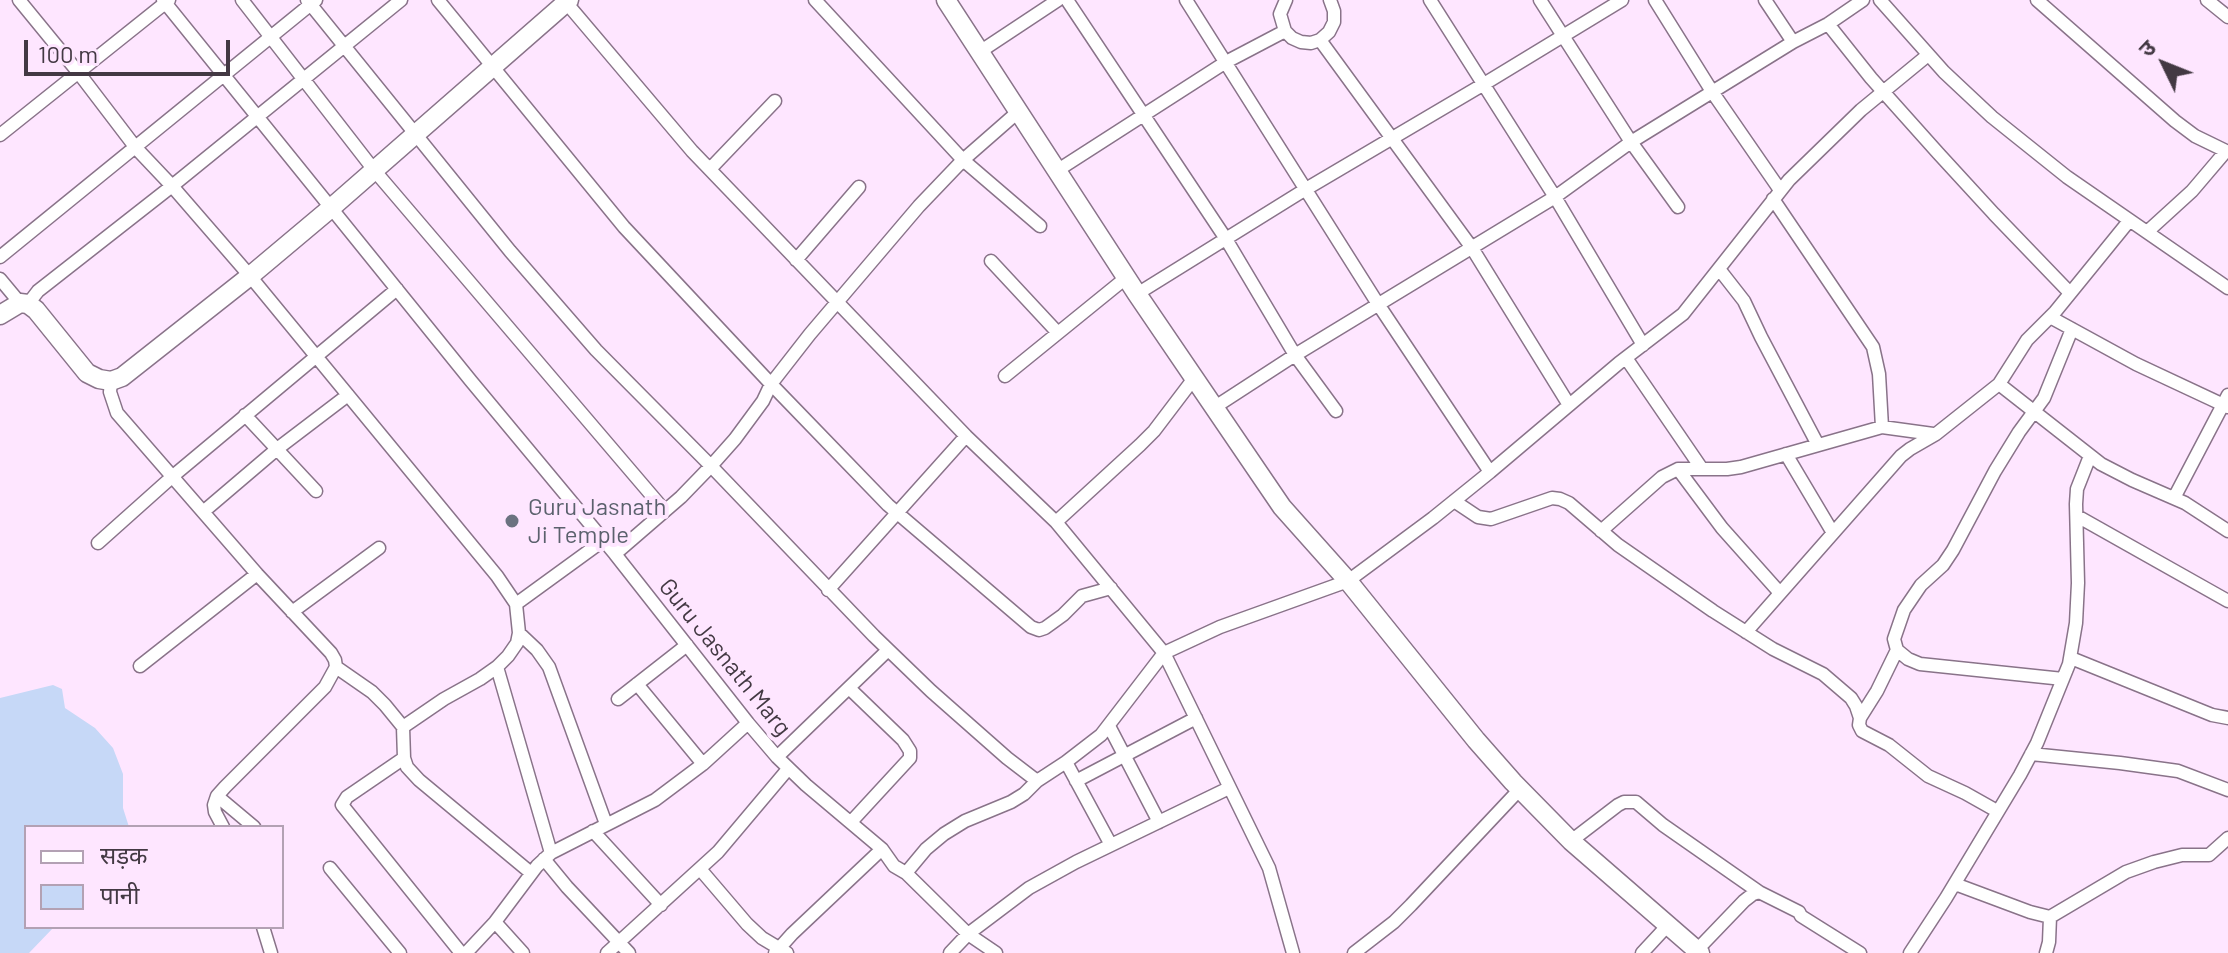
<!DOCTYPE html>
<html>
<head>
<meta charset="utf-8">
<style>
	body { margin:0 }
	#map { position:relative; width:2228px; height:953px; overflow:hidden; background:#fee6ff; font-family:Barlow,"Noto Sans Devanagari",sans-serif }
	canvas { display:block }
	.legend { position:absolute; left:24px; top:825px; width:260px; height:104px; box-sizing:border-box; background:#fee6ff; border:2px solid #b3a1b4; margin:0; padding:10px 14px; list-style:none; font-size:24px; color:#433943 }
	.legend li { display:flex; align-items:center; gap:16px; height:40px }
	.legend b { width:40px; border:2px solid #b3a1b4 }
	.north { position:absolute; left:2124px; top:24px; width:80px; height:80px; -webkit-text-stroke:6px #fee6ff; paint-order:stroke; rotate:313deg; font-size:22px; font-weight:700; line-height:32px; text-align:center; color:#433943 }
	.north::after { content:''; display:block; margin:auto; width:28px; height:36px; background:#433943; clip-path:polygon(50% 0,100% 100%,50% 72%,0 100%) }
	.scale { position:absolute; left:24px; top:40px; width:206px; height:36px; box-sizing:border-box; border:4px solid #433943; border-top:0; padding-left:10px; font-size:24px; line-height:28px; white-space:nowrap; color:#433943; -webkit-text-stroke:6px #fee6ff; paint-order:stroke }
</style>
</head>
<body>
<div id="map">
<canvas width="2228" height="953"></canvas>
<ul class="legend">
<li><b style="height:10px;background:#fff"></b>सड़क</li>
<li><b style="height:22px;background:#c6d8f7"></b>पानी</li>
</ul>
<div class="north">उ</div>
<div class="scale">100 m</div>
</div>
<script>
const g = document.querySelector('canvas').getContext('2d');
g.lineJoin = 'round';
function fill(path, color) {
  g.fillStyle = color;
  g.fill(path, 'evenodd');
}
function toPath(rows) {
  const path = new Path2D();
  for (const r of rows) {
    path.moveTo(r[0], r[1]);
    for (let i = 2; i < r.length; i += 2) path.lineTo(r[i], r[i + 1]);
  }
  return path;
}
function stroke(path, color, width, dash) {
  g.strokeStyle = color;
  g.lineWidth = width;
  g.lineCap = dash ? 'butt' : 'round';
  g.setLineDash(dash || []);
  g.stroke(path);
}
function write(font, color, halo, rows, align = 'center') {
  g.font = font + ' Barlow,sans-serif';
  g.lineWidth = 8;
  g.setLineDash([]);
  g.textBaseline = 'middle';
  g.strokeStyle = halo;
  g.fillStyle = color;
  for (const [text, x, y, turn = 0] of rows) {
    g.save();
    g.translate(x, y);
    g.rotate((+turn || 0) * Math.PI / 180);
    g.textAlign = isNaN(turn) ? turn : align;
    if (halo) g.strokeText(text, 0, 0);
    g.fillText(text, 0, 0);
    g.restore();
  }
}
const water = toPath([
	[53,685,62,689,65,708,95,728,113,748,123,774,123,808,129,827,26,827,26,927,54,927,29,953,0,953,0,698]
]);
const street = toPath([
	[19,0,78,72,136,148,172,186,250,276,497,576,516,604,519,633,517,643,508,656,497,667,480,679,444,699,403,727],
	[163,0,471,381,615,554,748,723,777,757,806,785,882,849,894,866,906,873,968,934,996,953],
	[242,0,374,170,665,511],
	[307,0,510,251,596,350,711,466,874,636,931,691,1007,758,1037,781,1066,762,1101,735,1164,653,1220,627,1348,581,1433,518,1490,472,1619,363,1683,314,1789,180,1861,110,1928,55],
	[438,0,624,227,771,384,888,505,1031,627,1039,630,1045,628,1063,615,1082,596,1111,588],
	[564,0,692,151,966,436,1056,522,1164,653,1269,868,1293,953],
	[815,0,963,160,1040,226],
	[1067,0,1226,239,1295,355,1336,411],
	[1186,0,1378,304,1490,472],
	[1286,0,1280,14,1285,31,1292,38,1301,42,1311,43,1320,40,1329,32,1334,22,1334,11,1330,0],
	[1430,0,1555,197,1643,345],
	[1540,0,1631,142,1678,207],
	[1655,0,1713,93,1780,190],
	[1765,0,1793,42],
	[1880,0,1944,72,1992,117,2067,177,2228,288],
	[2037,0,2175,121,2195,136,2228,152],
	[2207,0,2228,17],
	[1828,24,1871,78,1938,153,1994,214,2070,293],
	[1320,40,1472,248,1569,405],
	[981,51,1058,0],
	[0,135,169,0],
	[710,169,775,101],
	[1058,170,1226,62,1285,31],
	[1773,199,1873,347,1879,374,1882,427],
	[2147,232,2192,191,2226,151],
	[0,257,316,0],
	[796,260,859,187],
	[991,261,1058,333],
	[1719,269,1744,301,1761,337,1818,445],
	[0,279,20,303],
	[1137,294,1306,189,1484,84,1622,0],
	[28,304,38,291,172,186,401,0],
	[2050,317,2136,364,2228,407],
	[1626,358,1702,469],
	[1005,376,1127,277],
	[111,381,110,392,117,413,257,574,331,653,335,660,336,667,325,687,225,787,217,796,214,805,215,812,223,827],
	[1999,384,2101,464,2132,480,2185,503,2228,531],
	[1215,407,1295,355,1555,197,1631,142,1793,42,1828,24,1863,0],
	[245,415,316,491],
	[1786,454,1833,533],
	[1678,469,1722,528,1780,593],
	[2174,498,2228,395],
	[1454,501,1478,517,1491,519,1552,498,1560,499,1569,503,1618,545,1713,611,1773,649,1823,674,1851,698,1856,706,1860,718,1859,725,1862,731,1889,745,1928,776,1965,793,1997,811],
	[203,512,277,449,348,395],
	[2077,516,2228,601],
	[1056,522,1140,445,1154,431,1195,377],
	[1601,531,1662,477,1678,469,1727,469,1741,467,1882,427,1933,434],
	[98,543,173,476,397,289],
	[615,554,681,497,711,466,735,439,763,401,771,384,810,334,919,206,963,160,1019,111],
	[828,590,966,436],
	[516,604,604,540],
	[292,612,379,548],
	[1746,632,1901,456,1910,449,1936,434,1999,384,2027,340,2055,312,2129,221],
	[519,633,537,650,549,667,606,824],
	[2071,658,2212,715,2228,718],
	[140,666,257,574],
	[336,667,372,692,385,705,403,727,404,758,407,767,419,780,531,873],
	[497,667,551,853],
	[2063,679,1920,664,1908,659,1897,650,1894,639,1904,610,1921,585,1943,565,1953,550,1995,471,2019,432,2044,398,2072,329],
	[637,684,703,764],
	[849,688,903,740,910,751,910,758,851,822],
	[618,699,687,645],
	[1860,718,1877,691,1897,650],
	[1109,726,1159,822],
	[2031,754,2120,763,2178,771,2228,790],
	[777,757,888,650],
	[404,758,347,797,342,805,461,953],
	[1066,762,1111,845],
	[1076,781,1196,718],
	[217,796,254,827],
	[593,831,661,905],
	[1571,841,1618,805,1624,802,1636,802,1663,825,1759,892],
	[544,859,567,887,629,953],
	[330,868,400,953],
	[700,869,747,924,762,938,787,953],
	[906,873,926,849,944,834,965,821,1011,802,1024,794,1037,781],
	[1955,884,2030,912,2050,917,2126,872,2154,862,2182,855,2209,855,2228,838],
	[495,922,523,953],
	[263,927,271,953],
	[1697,950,1744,901,1753,894,1759,892,1799,912,1801,916,1860,953],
	[466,953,495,922,537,866,551,853,655,800,703,764,748,723],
	[607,953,718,852,788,769],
	[775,953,792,934,882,849],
	[950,953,968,934,1029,888,1076,862,1229,788],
	[1354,953,1394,922,1411,905,1520,789],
	[1642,953,1668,925],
	[1910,953,1946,898,2020,775,2037,743,2069,664,2076,623,2078,583,2076,504,2077,489,2090,456],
	[2046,953,2049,942,2050,917]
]);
const secondary = toPath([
	[946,0,1137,294,1282,507,1348,581,1476,740,1513,782,1571,841,1700,953],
	[0,315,20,303,28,304,36,310,87,373,99,379,111,381,122,377,250,276,331,208,569,0]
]);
const markers = [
	[512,521,8,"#6b7280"]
];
const worshipNames = [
	["Guru Jasnath",528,507],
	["Ji Temple",528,535]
];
const streetNames = [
	["Guru Jasnath Marg",725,657,51]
];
fill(water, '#c6d8f7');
stroke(street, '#897389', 15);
stroke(secondary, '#897389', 21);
stroke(street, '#fff', 12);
stroke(secondary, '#fff', 18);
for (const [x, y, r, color] of markers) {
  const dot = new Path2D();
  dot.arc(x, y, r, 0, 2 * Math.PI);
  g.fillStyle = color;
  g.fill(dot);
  stroke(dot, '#fee6ff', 3);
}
write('24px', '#5b616d', '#fee6ff', worshipNames, 'left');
write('24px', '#433943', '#fee6ff', streetNames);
</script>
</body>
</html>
